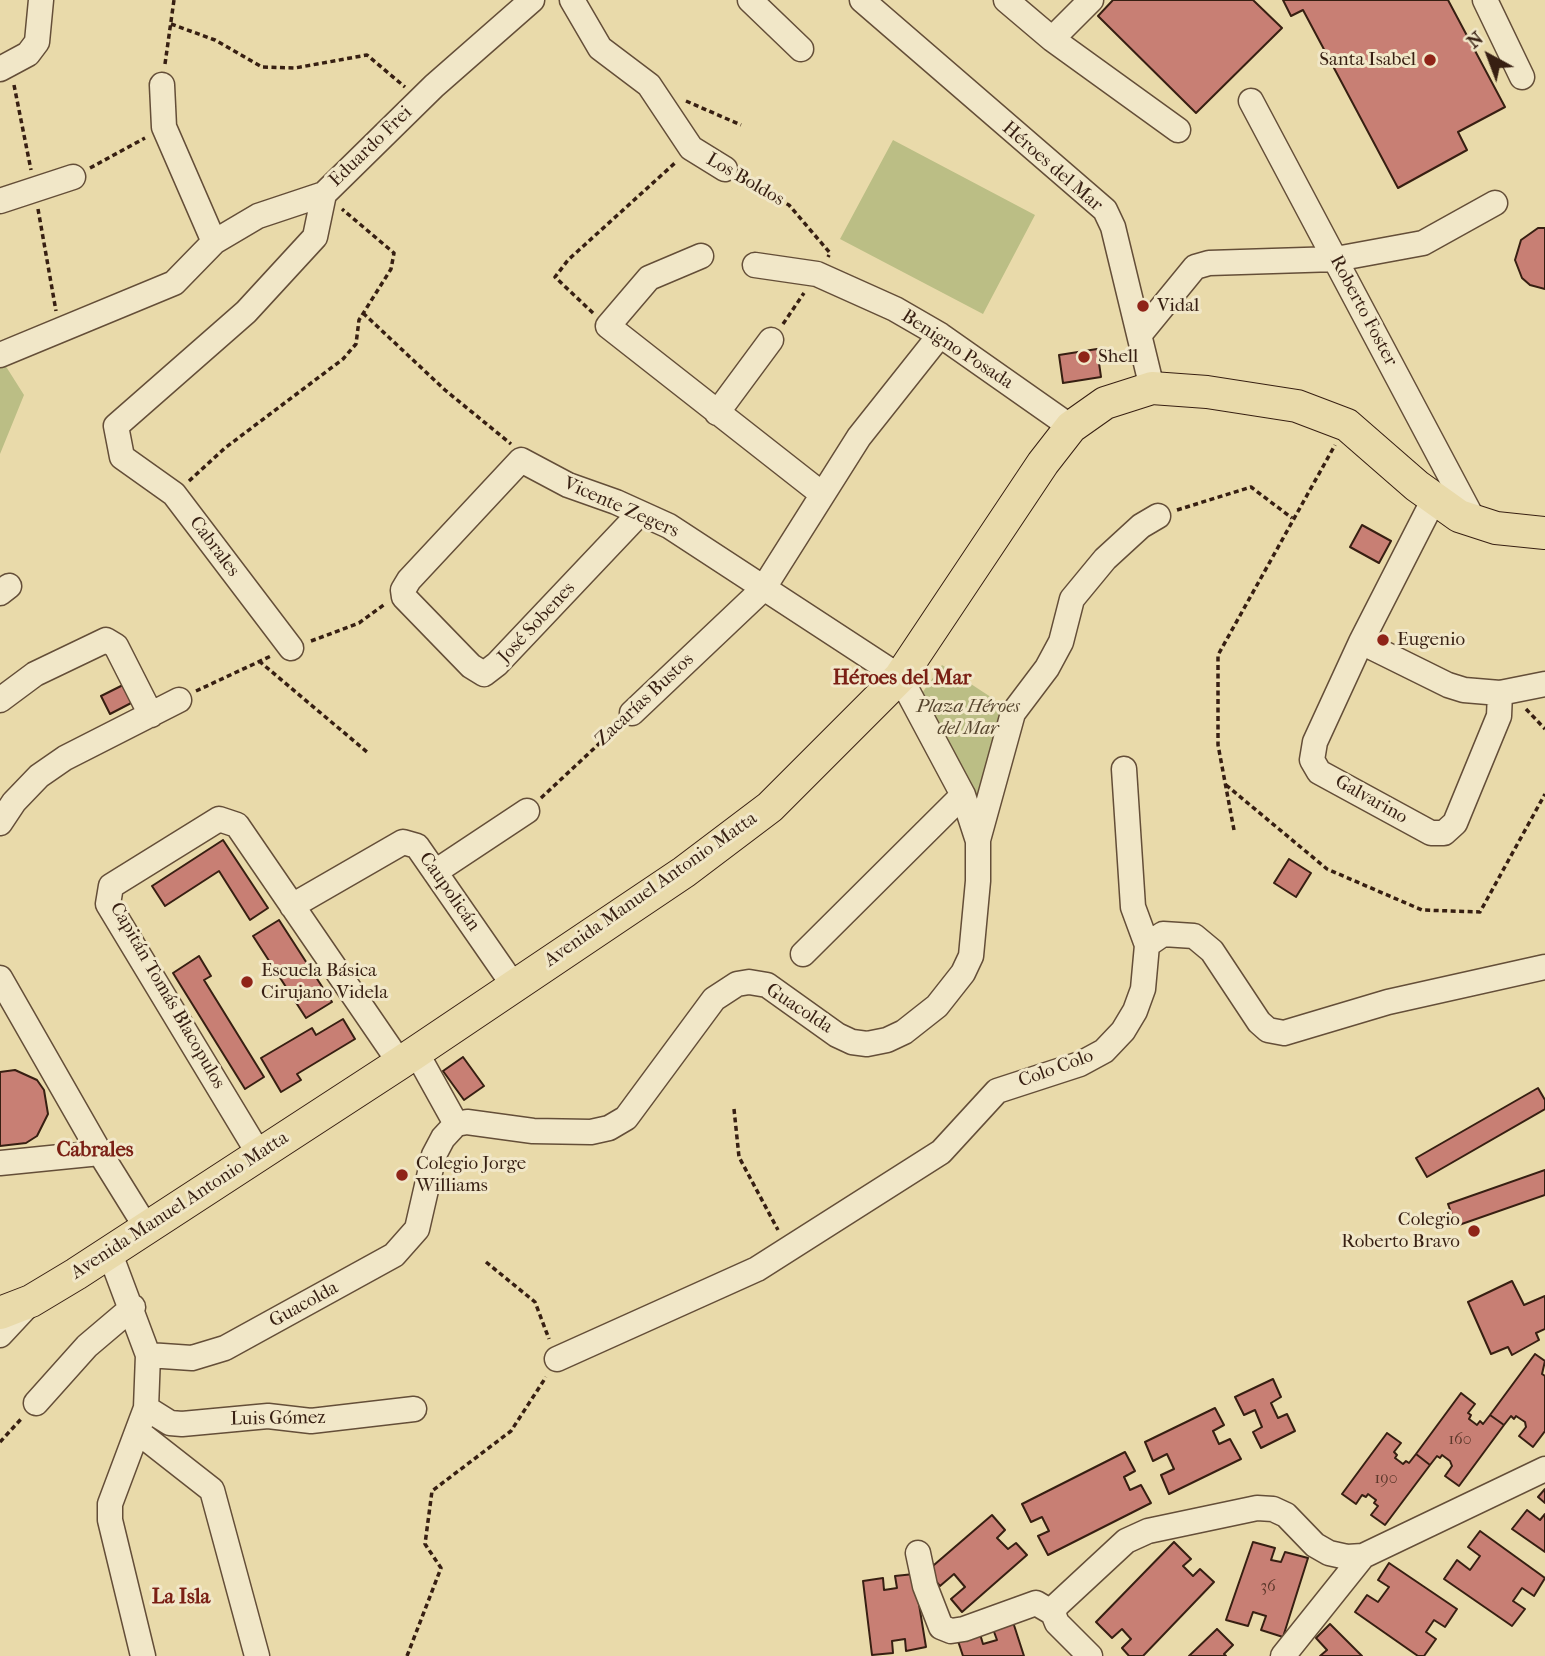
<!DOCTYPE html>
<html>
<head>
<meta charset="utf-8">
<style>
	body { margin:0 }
	#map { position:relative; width:1545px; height:1656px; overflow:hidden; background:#e9daaa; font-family:"IM FELL French Canon",serif }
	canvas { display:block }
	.north { position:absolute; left:1454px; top:21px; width:70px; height:70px; -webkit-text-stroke:5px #f1e7c8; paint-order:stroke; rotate:319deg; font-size:19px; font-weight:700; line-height:28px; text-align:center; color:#371f12 }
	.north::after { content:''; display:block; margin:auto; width:24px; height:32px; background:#371f12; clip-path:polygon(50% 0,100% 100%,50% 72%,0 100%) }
</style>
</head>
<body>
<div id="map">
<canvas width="1545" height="1656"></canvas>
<div class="north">N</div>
</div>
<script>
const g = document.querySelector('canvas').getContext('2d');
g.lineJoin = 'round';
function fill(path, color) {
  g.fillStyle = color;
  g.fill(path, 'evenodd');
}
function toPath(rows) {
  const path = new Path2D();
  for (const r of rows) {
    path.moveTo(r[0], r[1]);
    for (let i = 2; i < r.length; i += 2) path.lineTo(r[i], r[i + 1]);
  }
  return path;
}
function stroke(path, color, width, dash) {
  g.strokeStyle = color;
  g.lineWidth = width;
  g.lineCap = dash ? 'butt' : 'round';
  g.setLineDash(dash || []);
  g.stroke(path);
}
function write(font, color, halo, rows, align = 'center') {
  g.font = font + ' "IM FELL French Canon",serif';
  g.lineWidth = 6;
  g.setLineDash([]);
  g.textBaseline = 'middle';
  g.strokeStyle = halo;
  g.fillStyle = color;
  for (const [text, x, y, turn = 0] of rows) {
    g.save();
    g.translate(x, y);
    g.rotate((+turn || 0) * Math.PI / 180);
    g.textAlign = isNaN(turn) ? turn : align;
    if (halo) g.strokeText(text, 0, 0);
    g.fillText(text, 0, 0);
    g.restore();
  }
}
const green = toPath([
	[893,140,1035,215,983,314,840,239],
	[0,357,24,395,0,454],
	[942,665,1009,709,978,810,920,696]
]);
const building = toPath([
	[1113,0,1253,0,1282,28,1196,113,1098,16,1113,0],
	[1283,0,1448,0,1505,107,1458,132,1467,150,1398,188,1303,10,1291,16,1283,0],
	[1538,228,1545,228,1545,289,1530,285,1522,278,1515,260,1521,240,1538,228],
	[1097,349,1101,377,1063,383,1059,355,1097,349],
	[1362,525,1391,541,1379,563,1350,547,1362,525],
	[125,684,135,701,110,714,101,696,125,684],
	[223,840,268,908,250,920,219,871,165,906,152,886,223,840],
	[1289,859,1311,873,1296,897,1274,883,1289,859],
	[279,920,332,1002,306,1018,253,936,279,920],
	[199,956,211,976,204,980,264,1077,245,1089,173,973,199,956],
	[343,1019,355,1039,297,1074,301,1080,281,1092,261,1058,312,1028,316,1035,343,1019],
	[463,1057,484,1086,464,1100,443,1071,463,1057],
	[15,1070,37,1080,44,1090,48,1114,37,1136,26,1143,0,1146,0,1072,15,1070],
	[1538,1088,1545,1100,1545,1109,1427,1177,1416,1158,1538,1088],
	[1545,1170,1545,1195,1456,1226,1448,1204,1545,1170],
	[1512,1281,1524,1305,1545,1296,1545,1329,1536,1333,1539,1340,1512,1355,1508,1347,1491,1354,1468,1302,1512,1281],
	[1535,1354,1545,1361,1542,1374,1545,1376,1545,1431,1533,1447,1519,1436,1526,1427,1525,1422,1516,1416,1514,1419,1511,1416,1504,1425,1490,1415,1535,1354],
	[1273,1379,1281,1397,1271,1403,1278,1418,1287,1414,1295,1431,1261,1448,1253,1432,1262,1427,1255,1410,1244,1415,1235,1397,1273,1379],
	[1461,1393,1475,1404,1468,1413,1471,1415,1469,1419,1477,1425,1480,1421,1483,1424,1490,1415,1504,1425,1459,1486,1445,1476,1452,1466,1450,1461,1442,1455,1440,1458,1437,1456,1430,1465,1416,1454,1461,1393],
	[1215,1408,1224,1425,1213,1431,1219,1444,1230,1439,1241,1459,1169,1494,1161,1475,1174,1469,1167,1454,1153,1461,1145,1442,1215,1408],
	[1387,1433,1401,1443,1394,1452,1397,1455,1395,1458,1403,1464,1406,1461,1409,1463,1416,1454,1430,1465,1385,1525,1371,1515,1378,1506,1374,1503,1376,1500,1368,1494,1366,1497,1362,1495,1356,1504,1342,1494,1387,1433],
	[1125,1452,1135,1471,1124,1477,1130,1490,1141,1485,1151,1503,1048,1555,1038,1536,1049,1531,1042,1517,1031,1522,1022,1504,1125,1452],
	[1545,1489,1545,1503,1538,1497,1545,1489],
	[1527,1510,1540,1520,1545,1514,1545,1552,1512,1529,1527,1510],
	[992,1515,1005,1530,997,1538,1008,1549,1016,1543,1027,1555,962,1612,951,1599,965,1587,954,1574,940,1586,927,1571,992,1515],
	[1480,1531,1545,1578,1534,1596,1522,1588,1513,1601,1525,1609,1512,1626,1444,1579,1457,1560,1470,1570,1480,1556,1468,1547,1480,1531],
	[1174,1542,1191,1559,1183,1566,1193,1576,1200,1569,1214,1582,1143,1656,1129,1656,1122,1648,1131,1639,1122,1629,1112,1638,1096,1622,1174,1542],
	[1253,1542,1275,1548,1271,1560,1281,1562,1285,1552,1308,1558,1283,1637,1261,1630,1266,1616,1253,1612,1248,1626,1226,1620,1253,1542],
	[1389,1563,1457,1609,1445,1627,1434,1620,1426,1632,1436,1639,1424,1656,1418,1656,1355,1612,1367,1595,1378,1602,1389,1587,1378,1580,1389,1563],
	[914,1574,926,1647,906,1651,905,1639,892,1641,893,1653,872,1655,863,1581,883,1578,884,1590,897,1588,895,1576,914,1574],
	[1013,1622,1024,1656,963,1656,958,1641,980,1634,983,1644,997,1640,993,1629,1013,1622],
	[1330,1624,1362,1656,1320,1656,1327,1650,1316,1638,1330,1624],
	[1217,1629,1233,1645,1224,1654,1226,1656,1189,1656,1217,1629]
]);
const path = toPath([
	[171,24,215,40,262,67,295,68,367,55,405,87],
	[165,64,174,0],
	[14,85,31,170],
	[686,101,741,125],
	[90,168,145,138],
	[742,179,789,205,830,253,828,257],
	[38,209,56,311],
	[363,313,445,390,511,444],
	[593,313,555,277,568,260,676,162],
	[783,324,804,293],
	[189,481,225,448,343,359,356,344,359,320,391,269,394,253,342,209],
	[1177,510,1251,487,1292,518],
	[311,641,359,623,385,604],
	[259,661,367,752],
	[196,691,271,656],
	[1526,709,1545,729],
	[1226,785,1327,869,1422,910,1480,912,1545,794],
	[541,798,617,727],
	[1234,830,1218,745,1218,655,1335,445],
	[734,1109,739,1157,778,1230],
	[486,1262,535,1302,549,1339],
	[0,1442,22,1418],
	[407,1656,441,1568,425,1544,432,1491,511,1431,546,1377]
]);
const minor = toPath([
	[572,0,600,48,649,85,691,148,725,169],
	[750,0,801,49],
	[862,0,1105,210,1113,227,1152,388],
	[1006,0,1052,39,1178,130],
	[1485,0,1522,77],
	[1052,39,1091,0],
	[0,69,28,54,37,42,41,0],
	[162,85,164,127,214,242],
	[1251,101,1474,521],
	[0,201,73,177],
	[701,256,649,278,608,326,822,494],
	[755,265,817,274,895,309,940,335,1071,427],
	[1141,333,1195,267,1209,263,1336,259,1423,243,1495,203],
	[0,355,174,283,214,242,258,216,324,194],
	[717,413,771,340],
	[1434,499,1361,642,1315,742,1312,760,1319,772,1431,833,1444,833,1455,823,1499,716,1500,693],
	[0,593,9,586],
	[1361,642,1448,685,1464,690,1500,693,1545,684],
	[291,648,174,494,122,457,116,426,246,312,315,237,324,194,434,86,532,0],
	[0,700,35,674,106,640,116,646,151,715],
	[632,713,763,589,859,437,940,335],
	[1124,769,1133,907,1147,945],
	[0,823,14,802,39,776,65,758,179,700],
	[978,840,1013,713,1047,668,1061,642,1072,599,1105,559,1141,526,1158,516],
	[435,872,527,811],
	[292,906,403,842,417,846,514,986],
	[803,954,963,795],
	[0,978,100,1153,146,1227],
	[416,1052,456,1124],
	[259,1154,108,904,111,886,219,819,237,825,400,1063],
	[0,1163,100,1153],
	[109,1251,148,1355,146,1408,110,1504,110,1520,143,1656],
	[0,1335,28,1305],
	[148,1355,192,1358,225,1348,394,1255,417,1229,434,1155,443,1138,456,1124,467,1122,533,1131,591,1132,609,1128,626,1118,714,999,737,984,749,982,767,985,837,1035,852,1042,867,1044,887,1040,904,1032,937,1006,963,973,971,956,978,881,978,841,963,795,900,677,669,526,616,502,568,485,521,460,409,580,403,590,404,597,471,666,484,674,497,664,640,513],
	[557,1359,757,1269,941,1152,997,1091,1080,1064,1104,1051,1123,1031,1135,1011,1143,989,1147,945,1163,934,1194,936,1212,951,1259,1022,1268,1030,1284,1033,1388,1002,1545,967],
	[36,1403,87,1346,133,1307],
	[146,1408,170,1423,182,1424,268,1416,311,1421,414,1409],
	[138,1432,212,1490,257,1656],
	[918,1553,925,1586,941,1627,951,1631,964,1629,1036,1603,1053,1613],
	[1053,1613,1057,1605,1126,1541,1148,1531,1257,1508,1273,1509,1286,1515,1315,1545,1329,1553,1347,1557,1363,1556,1545,1469],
	[1053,1613,1057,1623,1090,1656],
	[1283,1656,1363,1556]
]);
const major = toPath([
	[0,1313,31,1301,76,1274,400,1063,684,872,770,807,900,677,1043,463,1071,427,1105,403,1152,388,1207,392,1297,406,1347,425,1417,486,1459,516,1496,528,1545,533]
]);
const markers = [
	[1430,60,7,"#8f2418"],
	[1143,306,7,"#8f2418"],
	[1084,357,7,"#8f2418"],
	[1383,640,7,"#8f2418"],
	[247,982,7,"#8f2418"],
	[402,1175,7,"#8f2418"],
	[1474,1231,7,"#8f2418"]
];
const numberNames = [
	["160",1460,1440],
	["190",1386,1479],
	["36",1268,1587]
];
const poiNames = [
	["Santa Isabel",1416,60,"right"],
	["Vidal",1157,306],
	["Shell",1098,357],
	["Eugenio",1397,640],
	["Escuela Básica",261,971],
	["Cirujano Videla",261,993],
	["Colegio Jorge",416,1164],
	["Williams",416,1186],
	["Colegio",1460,1220,"right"],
	["Roberto Bravo",1460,1242,"right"]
];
const streetNames = [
	["Eduardo Frei",371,147,-44],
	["Héroes del Mar",1052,167,41],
	["Los Boldos",745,180,30],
	["Roberto Foster",1363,311,62],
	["Benigno Posada",957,350,33],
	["Vicente Zegers",621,508,24],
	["Cabrales",214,547,53],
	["José Sobenes",537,623,-47],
	["Zacarías Bustos",645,700,-43],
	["Galvarino",1371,800,29],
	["Avenida Manuel Antonio Matta",651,890,-35],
	["Caupolicán",449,892,55],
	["Capitán Tomás Blacopulos",167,996,60],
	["Guacolda",799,1009,33],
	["Colo Colo",1056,1069,-20],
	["Avenida Manuel Antonio Matta",180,1206,-33],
	["Guacolda",304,1305,-29],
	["Luis Gómez",278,1419,-1]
];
const parkNames = [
	["Plaza Héroes",968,707],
	["del Mar",968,729]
];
const neighbourhoodNames = [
	["Héroes del Mar",902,679],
	["Cabrales",95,1151],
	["La Isla",181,1598]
];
fill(green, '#bbbe85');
fill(building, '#c87f74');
stroke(building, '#371f12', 2);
stroke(minor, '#644e38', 27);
stroke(major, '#371f12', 34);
stroke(path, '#371f12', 3.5, [5, 3.5]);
stroke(minor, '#f1e7c8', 24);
stroke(major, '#e9daaa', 32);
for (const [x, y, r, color] of markers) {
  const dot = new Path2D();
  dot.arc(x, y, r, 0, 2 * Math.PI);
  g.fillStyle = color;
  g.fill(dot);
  stroke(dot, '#f1e7c8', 2.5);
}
write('16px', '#5b372a', null, numberNames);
write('19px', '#371f12', '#f1e7c8', poiNames, 'left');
write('19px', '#371f12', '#f1e7c8', streetNames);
write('italic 19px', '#58472f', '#f1e7c8', parkNames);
write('bold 21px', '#7a1f14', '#f1e7c8', neighbourhoodNames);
</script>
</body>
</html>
